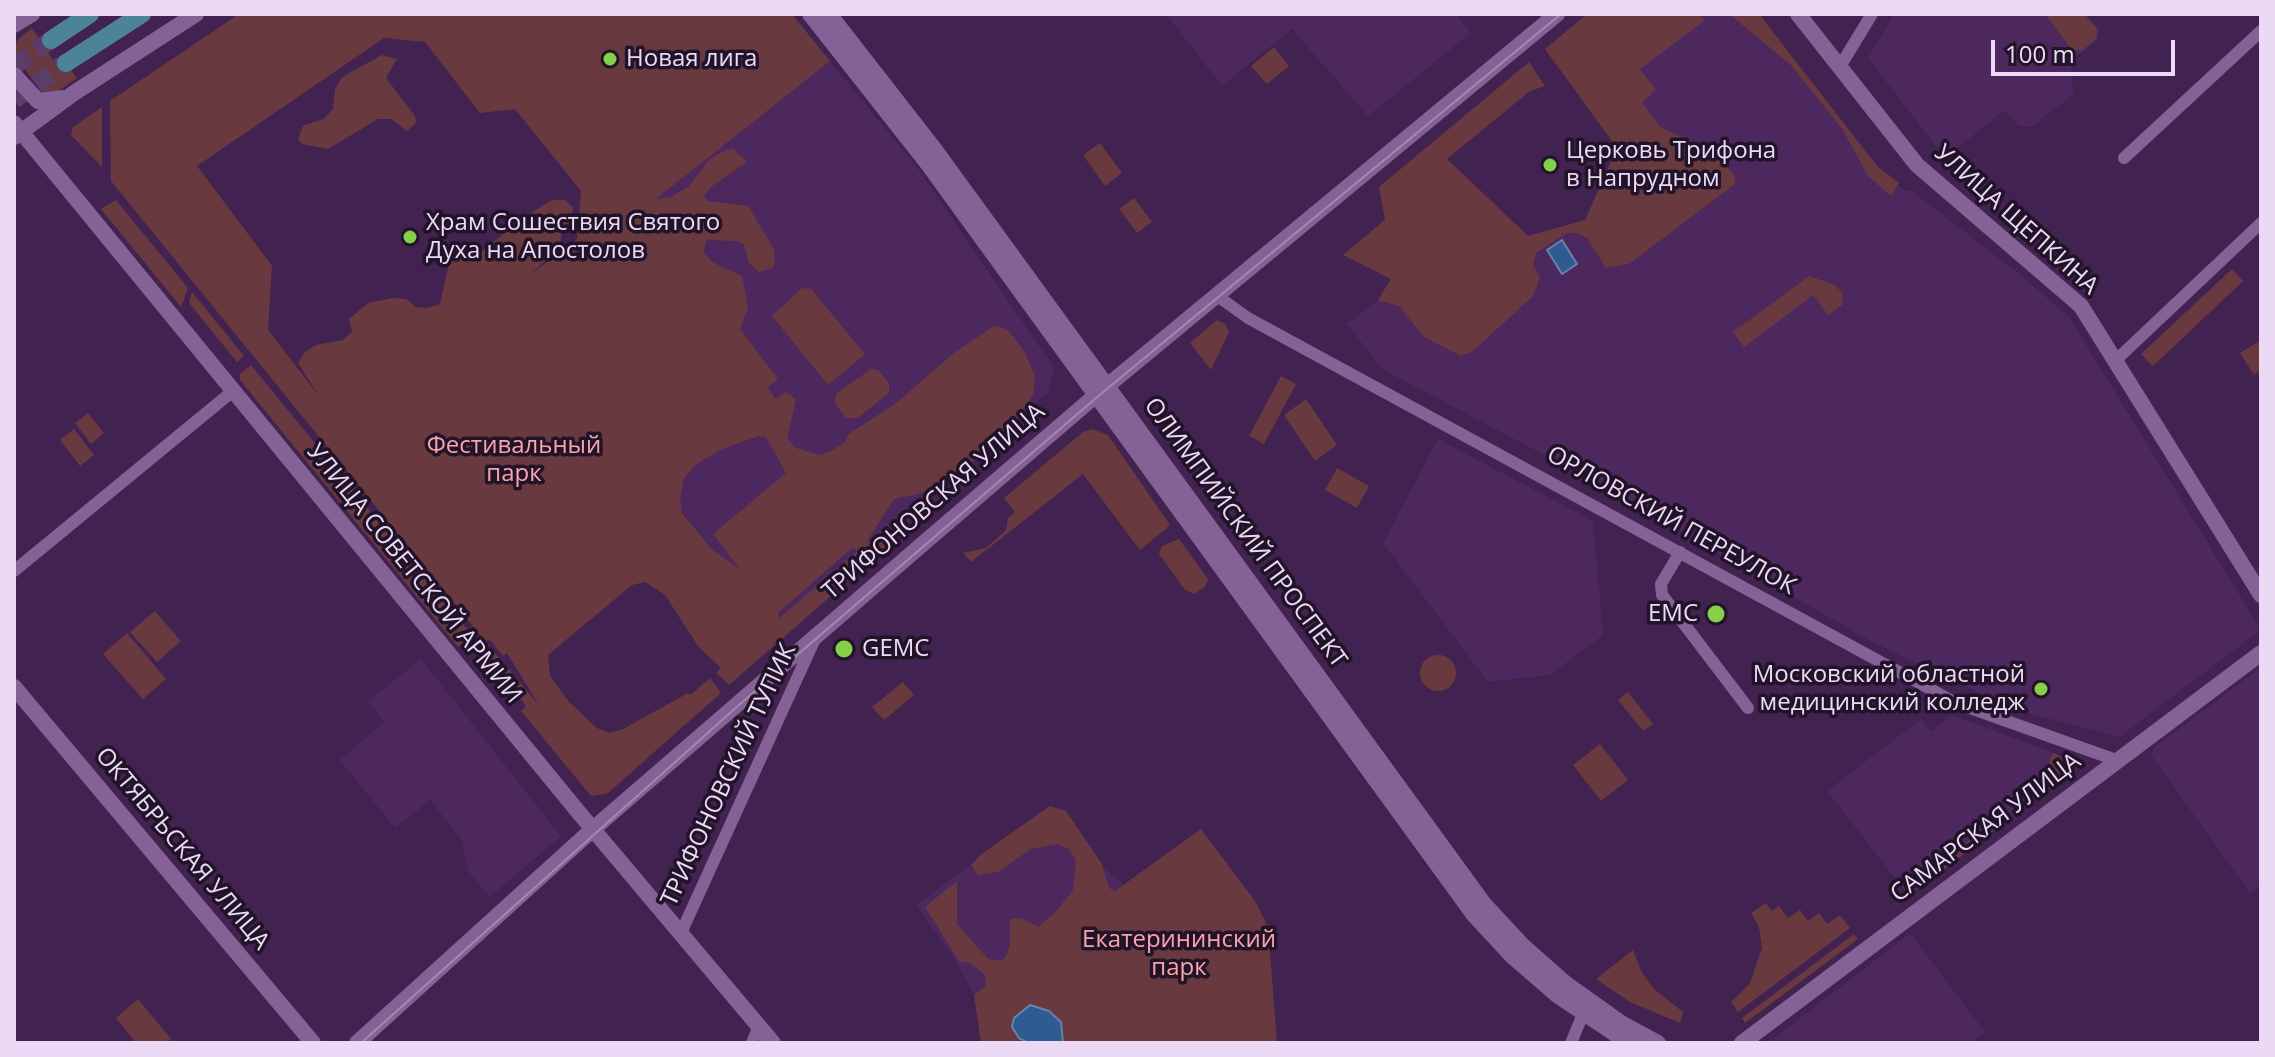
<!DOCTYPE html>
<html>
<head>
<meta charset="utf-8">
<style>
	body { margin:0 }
	#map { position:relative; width:2275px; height:1057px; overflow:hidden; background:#422251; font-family:"Open Sans",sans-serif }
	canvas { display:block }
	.frame { position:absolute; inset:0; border:16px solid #ebd9f6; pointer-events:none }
	.scale { position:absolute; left:1991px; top:40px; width:184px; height:36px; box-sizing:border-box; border:4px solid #ebd9f6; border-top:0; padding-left:10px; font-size:24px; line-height:28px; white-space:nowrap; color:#ebd9f6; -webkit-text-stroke:6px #211328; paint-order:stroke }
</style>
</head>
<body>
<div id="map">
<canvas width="2275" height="1057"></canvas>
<div class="frame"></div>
<div class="scale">100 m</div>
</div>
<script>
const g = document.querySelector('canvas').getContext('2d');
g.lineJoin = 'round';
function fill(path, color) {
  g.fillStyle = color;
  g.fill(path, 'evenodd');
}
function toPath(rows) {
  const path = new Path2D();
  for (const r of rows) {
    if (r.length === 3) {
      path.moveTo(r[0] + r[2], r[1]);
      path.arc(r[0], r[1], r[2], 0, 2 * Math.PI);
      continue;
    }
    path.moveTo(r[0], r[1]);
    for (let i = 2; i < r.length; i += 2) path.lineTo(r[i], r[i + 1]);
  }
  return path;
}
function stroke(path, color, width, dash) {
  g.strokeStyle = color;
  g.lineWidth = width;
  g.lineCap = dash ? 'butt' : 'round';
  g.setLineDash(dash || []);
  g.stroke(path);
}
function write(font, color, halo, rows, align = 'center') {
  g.font = font + ' "Open Sans",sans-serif';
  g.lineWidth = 7;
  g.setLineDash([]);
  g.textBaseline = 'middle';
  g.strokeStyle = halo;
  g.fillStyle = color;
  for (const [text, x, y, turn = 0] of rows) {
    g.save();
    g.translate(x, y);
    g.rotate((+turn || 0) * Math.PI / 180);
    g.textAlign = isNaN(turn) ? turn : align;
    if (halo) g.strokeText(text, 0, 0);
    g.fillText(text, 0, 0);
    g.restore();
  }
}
const built = toPath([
	[1166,14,1456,14,1471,33,1368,116,1292,29,1222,86],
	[1587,14,1759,14,1877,166,1905,191,1912,191,2023,277,2069,317,2261,630,2119,737,2012,709,1869,640,1571,469,1382,369,1347,324,1378,300,1391,279,1343,255,1385,220,1379,187,1431,144,1528,236,1585,220,1617,148,1545,49],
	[1894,14,2086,14,2099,29,2098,39,2071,61,2073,95,2031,127,2019,126,2005,110,1945,158,1868,58],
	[830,61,919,170,1054,368,1049,392,774,623,656,480,645,207],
	[1438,439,1593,521,1603,635,1550,675,1488,682,1383,543],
	[421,659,561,836,490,897,468,871,461,839,430,800,395,828,340,760,384,722,368,701],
	[2261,667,2261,884,2250,893,2151,755,2155,747],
	[1952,715,2062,756,2073,766,2071,772,1909,896,1827,791,1921,719,1931,731],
	[1019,829,1077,847,1124,884,974,995,954,958,916,905],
	[1910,933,1985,1032,1971,1043,1768,1043]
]);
const green = toPath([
	[239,14,792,14,830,61,656,199,671,197,688,187,710,159,726,150,733,149,747,162,712,186,704,196,708,201,748,206,774,249,775,262,772,268,759,272,749,263,744,244,737,241,707,240,703,252,712,262,742,276,748,308,740,329,778,379,768,387,775,399,786,392,796,399,787,439,796,448,820,455,833,450,845,442,849,434,895,404,954,353,994,326,1007,329,1024,351,1035,376,1033,395,1009,430,958,474,926,492,894,499,865,544,886,527,897,538,729,685,716,673,721,668,698,646,665,595,645,582,632,585,548,655,550,676,569,702,597,728,610,733,623,729,688,693,690,695,710,678,721,693,608,793,591,796,521,711,526,706,486,656,481,660,474,651,485,641,111,181,110,101],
	[384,38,425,42,480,113,515,109,581,191,577,239,530,275,559,248,562,233,570,223,573,208,565,200,552,200,521,219,484,250,459,255,449,264,440,304,428,308,416,307,406,299,393,298,368,303,349,319,352,332,343,340,316,345,305,352,298,363,319,396,268,330,272,266,197,166],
	[758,436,766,437,786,473,713,534,740,569,714,551,682,513,680,500,684,478,695,465,720,450],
	[853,547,858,551,778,619,778,613],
	[489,639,503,656,507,653,539,705,486,642],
	[1587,14,1698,14,1705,20,1640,69,1656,90,1642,102,1659,126,1719,156,1735,177,1735,184,1629,264,1606,268,1587,238,1578,233,1567,233,1536,253,1533,265,1540,277,1533,296,1473,351,1461,356,1424,337,1399,306,1378,300,1391,279,1343,255,1385,220,1379,187,1529,62,1545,86,1530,91,1447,159,1528,236,1585,220,1617,148,1545,49],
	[1729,14,1759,14,1877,166,1899,183,1891,196,1868,176,1843,130,1791,65],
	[2045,14,2084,14,2097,29,2096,39,2082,51,2072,50],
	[32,28,53,60,61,55,77,78,58,91,42,92,14,55,17,40],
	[1274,47,1289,66,1267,84,1251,66],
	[382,55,397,59,386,78,415,116,416,123,407,131,391,119,378,119,328,149,302,144,298,139,303,126,323,119,333,109,335,89,342,77],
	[102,107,102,167,71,135,73,127],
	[1100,143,1122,173,1105,186,1083,155],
	[1134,198,1152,222,1137,233,1119,209],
	[116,200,188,288,181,307,101,209],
	[2232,269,2243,281,2153,366,2141,354],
	[1809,276,1835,285,1843,294,1842,305,1828,315,1813,295,1744,347,1733,332],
	[802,288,811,289,865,354,828,385,772,316],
	[192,292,244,356,237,362,189,303],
	[1217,320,1225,324,1229,332,1211,370,1190,343],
	[2261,340,2261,370,2254,375,2240,353],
	[251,365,472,635,458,647,240,380,240,374],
	[871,369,878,370,889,383,889,393,857,418,846,418,835,404,836,394],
	[1281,376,1296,384,1264,444,1249,436],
	[1306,399,1337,445,1315,461,1284,415],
	[88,413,104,433,91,444,75,423],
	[74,429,94,455,80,466,60,440],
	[1092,429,1108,435,1170,525,1167,528,1140,550,1083,474,971,562,963,553,986,548,1006,530,1008,518,1015,512,1004,498,1083,432],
	[1337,468,1369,486,1357,508,1325,490],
	[1179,539,1208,579,1205,587,1194,594,1185,590,1159,554,1162,546],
	[155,611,181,641,157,662,130,632],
	[127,633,166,679,143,699,103,654],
	[1438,673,18],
	[903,682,914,695,884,720,872,707],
	[1628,692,1653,724,1643,731,1618,700],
	[1600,744,1628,780,1601,801,1573,765],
	[2053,753,2070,761,2073,766,2071,772,2040,796,2036,790,2051,778,2046,771],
	[1050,806,1066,811,1102,864,1109,888,1115,891,1201,829,1255,901,1268,927,1277,1043,981,1043,974,995,986,986,985,975,970,963,959,961,925,907,957,881,957,924,988,959,1001,961,1006,957,1010,945,1010,919,1022,918,1038,927,1053,915,1073,890,1076,860,1069,849,1057,844,1031,849,998,872,978,875,971,865,980,855],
	[2004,813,2009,819,1926,883,1921,877],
	[1766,903,1772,911,1779,906,1788,918,1800,910,1808,921,1819,913,1827,924,1840,915,1850,928,1738,1012,1731,1002,1750,983,1762,948,1759,927,1751,913],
	[1854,934,1858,939,1745,1023,1742,1018],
	[1633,950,1642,973,1654,989,1683,1012,1680,1023,1630,1002,1596,979],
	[138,999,171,1039,166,1043,136,1043,116,1018]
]);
const water = toPath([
	[1562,240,1577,264,1562,274,1547,250,1562,240],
	[1030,1005,1049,1011,1061,1022,1063,1043,1028,1043,1019,1038,1012,1027,1014,1018,1030,1005]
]);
const primaryTunnel = toPath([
	[14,66,51,40],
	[14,100,66,63]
]);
const street = toPath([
	[1839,68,1872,14],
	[2124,158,2261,31],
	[1216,295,1248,318,1956,703,2116,760],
	[2115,361,2261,223],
	[1680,552,1661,584,1662,595,1748,708],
	[14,571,233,391],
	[681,933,814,641],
	[752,1043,759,1026],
	[1571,1043,1583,1014]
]);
const secondary = toPath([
	[810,14,928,164,1474,915,1513,957,1557,995,1629,1043],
	[829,14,935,150,1484,904,1522,945,1565,983,1621,1023,1658,1043],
	[1798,14,1917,165,2081,306,2261,595],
	[14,25,32,14],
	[14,75,38,101,63,98],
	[14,123,580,814,773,1043],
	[14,137,74,93,196,14],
	[14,687,313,1043],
	[357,1043,593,829,918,548,1095,396,1557,14],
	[1742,1043,2261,653]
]);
const primary = toPath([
	[51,40,90,14],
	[66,63,142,14]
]);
const tram = toPath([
	[361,1043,739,705,1096,398,1561,14]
]);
const markers = [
	[610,59,8,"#86cf4b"],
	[1550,165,8,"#86cf4b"],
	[410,237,8,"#86cf4b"],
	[1716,614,10,"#86cf4b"],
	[844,649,10,"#86cf4b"],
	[2041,689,8,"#86cf4b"]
];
const poiNames = [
	["Новая лига",626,59],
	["Церковь Трифона",1566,151],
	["в Напрудном",1566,179],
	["Храм Сошествия Святого",426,223],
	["Духа на Апостолов",426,251],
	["EMC",1698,614,"right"],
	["GEMC",862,649],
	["Московский областной",2025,675,"right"],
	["медицинский колледж",2025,703,"right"]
];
const streetNames = [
	["УЛИЦА ЩЕПКИНА",2016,220,42],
	["ТРИФОНОВСКАЯ УЛИЦА",934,502,-41],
	["ОРЛОВСКИЙ ПЕРЕУЛОК",1671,521,29],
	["ОЛИМПИЙСКИЙ ПРОСПЕКТ",1245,533,54],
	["УЛИЦА СОВЕТСКОЙ АРМИИ",414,574,51],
	["ТРИФОНОВСКИЙ ТУПИК",729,775,-65],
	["САМАРСКАЯ УЛИЦА",1986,828,-37],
	["ОКТЯБРЬСКАЯ УЛИЦА",182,849,50]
];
const parkNames = [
	["Фестивальный",514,446],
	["парк",514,474],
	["Екатерининский",1179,940],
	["парк",1179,968]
];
fill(built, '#4d285e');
fill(green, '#683a3f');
fill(water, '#2e5c90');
stroke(water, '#6782af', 2);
stroke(primaryTunnel, '#5b3d6a', 18, [18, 9]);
stroke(street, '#846296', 12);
stroke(secondary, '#846296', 16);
stroke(primary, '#4c8397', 18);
stroke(tram, '#a28aaf', 2);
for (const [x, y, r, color] of markers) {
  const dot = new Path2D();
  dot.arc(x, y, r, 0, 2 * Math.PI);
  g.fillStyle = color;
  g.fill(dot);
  stroke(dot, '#211328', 3);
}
write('24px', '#ebd9f6', '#211328', poiNames, 'left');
write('24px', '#ebd9f6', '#211328', streetNames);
write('24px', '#faa3ab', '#211328', parkNames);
</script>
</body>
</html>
